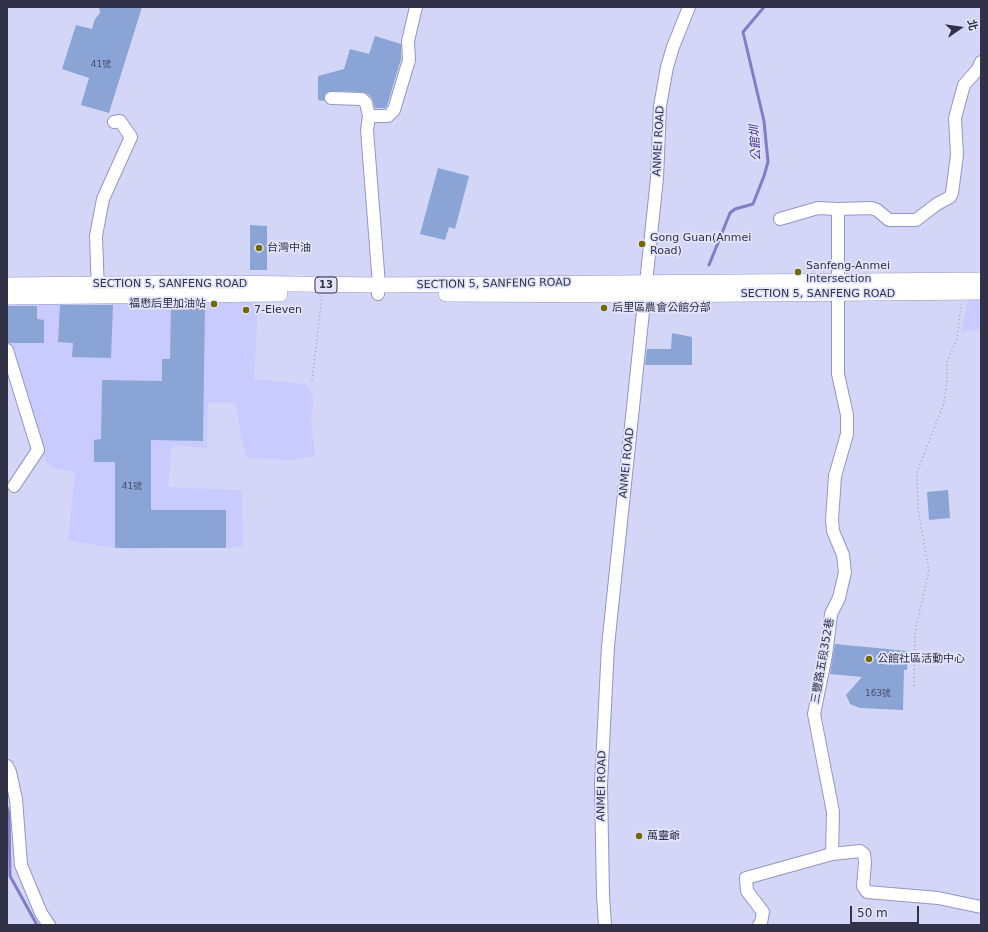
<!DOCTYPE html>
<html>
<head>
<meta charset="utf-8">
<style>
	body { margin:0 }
	#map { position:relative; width:988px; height:932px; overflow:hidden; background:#d4d6f8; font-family:"DejaVu Sans","Noto Sans TC",sans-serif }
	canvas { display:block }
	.frame { position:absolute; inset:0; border:8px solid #313147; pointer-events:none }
	.north { position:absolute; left:940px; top:8px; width:40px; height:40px; -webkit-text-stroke:3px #e2e4fb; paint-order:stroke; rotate:77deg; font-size:11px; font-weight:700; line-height:16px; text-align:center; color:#313147 }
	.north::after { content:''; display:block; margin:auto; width:14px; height:18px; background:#313147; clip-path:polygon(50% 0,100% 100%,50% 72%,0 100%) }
	.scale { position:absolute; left:850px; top:906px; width:69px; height:18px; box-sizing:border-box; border:2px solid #313147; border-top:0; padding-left:5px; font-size:12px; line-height:14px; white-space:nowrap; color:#313147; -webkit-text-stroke:3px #e2e4fb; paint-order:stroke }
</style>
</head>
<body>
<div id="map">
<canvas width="988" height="932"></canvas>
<div class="frame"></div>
<div class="north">北</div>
<div class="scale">50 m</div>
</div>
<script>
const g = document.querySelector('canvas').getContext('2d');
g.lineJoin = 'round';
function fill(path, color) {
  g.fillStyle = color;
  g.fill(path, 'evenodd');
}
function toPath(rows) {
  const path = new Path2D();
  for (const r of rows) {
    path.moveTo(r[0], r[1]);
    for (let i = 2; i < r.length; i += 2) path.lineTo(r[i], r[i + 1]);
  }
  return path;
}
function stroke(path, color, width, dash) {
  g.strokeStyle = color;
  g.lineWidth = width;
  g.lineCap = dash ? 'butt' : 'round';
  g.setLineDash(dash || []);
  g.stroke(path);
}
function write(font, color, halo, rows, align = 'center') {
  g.font = font + ' "DejaVu Sans","Noto Sans TC",sans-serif';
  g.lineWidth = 3.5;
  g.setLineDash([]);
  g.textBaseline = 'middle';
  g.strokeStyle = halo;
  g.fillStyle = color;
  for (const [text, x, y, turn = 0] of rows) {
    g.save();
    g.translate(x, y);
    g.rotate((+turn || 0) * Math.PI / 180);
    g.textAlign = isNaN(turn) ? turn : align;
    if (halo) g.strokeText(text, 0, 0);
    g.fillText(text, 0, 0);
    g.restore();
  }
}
const built = toPath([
	[968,300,981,300,981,329,961,332],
	[7,303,258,303,254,379,305,384,314,395,311,423,315,456,292,460,247,458,241,437,236,403,208,403,207,448,172,445,168,487,242,490,243,547,125,549,68,541,75,472,54,468,49,465,46,462,7,337]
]);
const stream = toPath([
	[709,265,730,213,735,209,753,204,764,176,768,162,764,121,743,32,764,7],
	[7,807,9,814,10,876,37,925]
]);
const building = toPath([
	[99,7,142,7,109,113,81,105,89,78,62,69,76,25,92,29,95,19,100,13],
	[375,36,401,44,401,59,387,106,385,108,375,108,372,98,368,94,362,92,331,91,325,94,324,101,318,100,318,76,344,69,350,49,369,54],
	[438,168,469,176,455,229,449,227,445,240,420,234],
	[250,225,267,226,267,270,250,270],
	[171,304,205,304,203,441,151,440,151,510,226,510,226,548,115,548,115,462,94,462,94,440,101,439,102,380,162,381,162,359,170,359],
	[60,305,113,305,111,358,72,357,73,343,58,342],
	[7,306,37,306,37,319,44,320,44,343,8,343,7,339],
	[672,333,692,337,692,365,645,365,647,349,671,349],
	[948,490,950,518,929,520,927,492],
	[835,644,908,651,907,670,904,670,903,710,860,708,850,704,846,695,862,677,830,674]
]);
const path = toPath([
	[312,380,322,296],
	[914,686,915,631,929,571,918,509,917,472,944,403,947,379,947,361,957,339,961,304]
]);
const minor = toPath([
	[331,98,362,99,366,103,369,116,367,130,379,285,378,294],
	[369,116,388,116,394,110,409,60,408,41,416,7],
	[838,209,871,208,877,210,889,220,916,220,937,204,950,197,952,193,957,155,955,118,964,85,978,69,981,62],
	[780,219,818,208,838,209,838,374,847,415,847,434,835,476,832,520,833,531,843,555,845,572,839,598,831,614,826,655,814,714,833,812,832,854],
	[98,292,96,236,103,199,131,137,120,121,114,122],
	[7,350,38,450,14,486],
	[7,766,10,772,16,799,21,865,41,913,49,925],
	[605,925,603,896,601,785,608,646,657,178,660,106,667,67,673,47,689,7],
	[759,925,761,923,763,912,747,891,746,878,832,854,860,851,864,854,865,862,863,886,867,892,938,898,981,907]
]);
const major = toPath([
	[7,285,210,283,379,285,981,280],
	[446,294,645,295,981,292],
	[7,297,280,294]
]);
const markers = [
	[642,244,4,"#736901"],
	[259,248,4,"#736901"],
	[798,272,4,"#736901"],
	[214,304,4,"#736901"],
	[604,308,4,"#736901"],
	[246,310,4,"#736901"],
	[869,659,4,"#736901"],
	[639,836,4,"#736901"]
];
const numberNames = [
	["41號",101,65],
	["41號",132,487],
	["163號",878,694]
];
const shields = [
	[326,285,22]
];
const shieldNames = [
	["13",326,285]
];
const streetNames = [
	["ANMEI ROAD",659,141,-87],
	["SECTION 5, SANFENG ROAD",170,284],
	["SECTION 5, SANFENG ROAD",494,284,-1],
	["SECTION 5, SANFENG ROAD",818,294],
	["ANMEI ROAD",627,463,-84],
	["三豐路五段352巷",823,661,-80],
	["ANMEI ROAD",602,786,-89]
];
const poiNames = [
	["Gong Guan(Anmei",650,238],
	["Road)",650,251],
	["台灣中油",267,248],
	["Sanfeng-Anmei",806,266],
	["Intersection",806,279],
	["福懋后里加油站",206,304,"right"],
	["后里區農會公館分部",612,308],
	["7-Eleven",254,310],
	["公館社區活動中心",877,659],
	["萬𤫊爺",647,836]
];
const waterNames = [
	["公館圳",756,143,-94]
];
fill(built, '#c9cbfe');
stroke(stream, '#7f7ec6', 3);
fill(building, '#8aa4d5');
stroke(minor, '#9394c9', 14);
stroke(major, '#9394c9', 16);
stroke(path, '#9fa0be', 1.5, [1, 3]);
stroke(minor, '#fff', 12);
stroke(major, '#fff', 15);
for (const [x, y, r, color] of markers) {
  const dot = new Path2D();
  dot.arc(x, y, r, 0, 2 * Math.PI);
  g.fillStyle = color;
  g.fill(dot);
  stroke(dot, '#e2e4fb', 1.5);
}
write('9px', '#474e6a', null, numberNames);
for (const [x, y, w] of shields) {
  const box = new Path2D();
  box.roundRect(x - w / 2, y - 8, w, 16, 3);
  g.fillStyle = '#e2e4fb';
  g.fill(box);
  stroke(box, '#313147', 1);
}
write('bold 10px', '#313147', null, shieldNames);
write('11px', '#313147', '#e2e4fb', streetNames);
write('11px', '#313147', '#e2e4fb', poiNames, 'left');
write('italic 12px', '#42329d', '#e2e4fb', waterNames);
</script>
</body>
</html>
